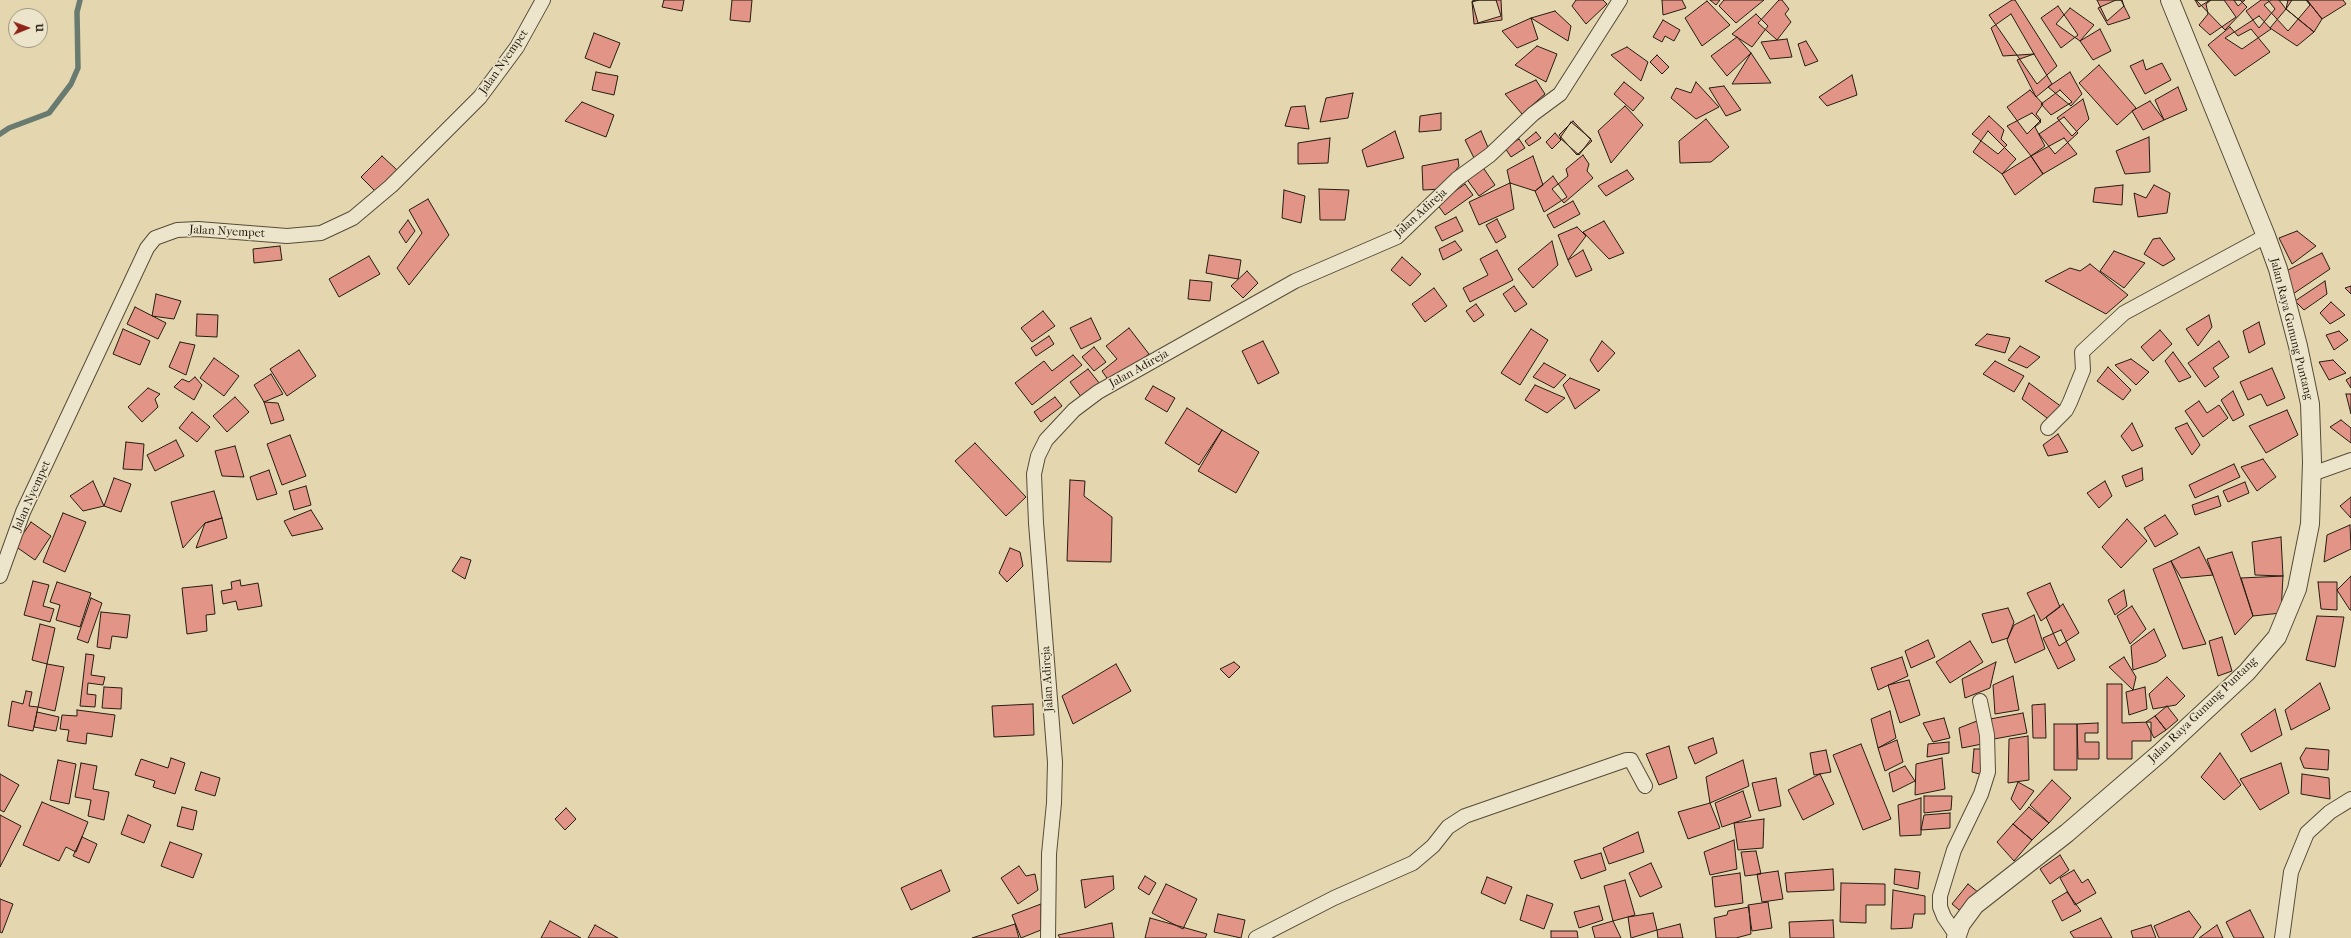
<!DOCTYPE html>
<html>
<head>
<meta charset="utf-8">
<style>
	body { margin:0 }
	#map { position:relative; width:2351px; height:938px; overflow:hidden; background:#e4d7af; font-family:"IM FELL French Canon",serif }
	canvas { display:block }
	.north { position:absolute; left:8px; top:8px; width:40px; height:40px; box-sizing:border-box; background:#ede5cb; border:1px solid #9d9581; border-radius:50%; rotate:89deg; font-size:11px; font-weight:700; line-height:16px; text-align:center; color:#261d12 }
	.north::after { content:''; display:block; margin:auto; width:14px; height:18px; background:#8f2418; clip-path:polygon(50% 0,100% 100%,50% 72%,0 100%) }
</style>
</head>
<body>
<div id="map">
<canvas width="2351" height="938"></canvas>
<div class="north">U</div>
</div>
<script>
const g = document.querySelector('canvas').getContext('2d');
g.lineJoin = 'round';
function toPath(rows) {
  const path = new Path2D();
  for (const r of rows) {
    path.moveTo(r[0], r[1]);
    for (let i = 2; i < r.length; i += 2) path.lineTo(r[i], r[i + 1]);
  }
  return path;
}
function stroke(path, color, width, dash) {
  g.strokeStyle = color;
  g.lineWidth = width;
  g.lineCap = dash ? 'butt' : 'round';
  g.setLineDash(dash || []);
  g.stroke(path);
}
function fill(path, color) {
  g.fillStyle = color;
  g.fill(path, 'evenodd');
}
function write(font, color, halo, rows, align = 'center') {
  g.font = font + ' "IM FELL French Canon",serif';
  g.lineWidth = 3;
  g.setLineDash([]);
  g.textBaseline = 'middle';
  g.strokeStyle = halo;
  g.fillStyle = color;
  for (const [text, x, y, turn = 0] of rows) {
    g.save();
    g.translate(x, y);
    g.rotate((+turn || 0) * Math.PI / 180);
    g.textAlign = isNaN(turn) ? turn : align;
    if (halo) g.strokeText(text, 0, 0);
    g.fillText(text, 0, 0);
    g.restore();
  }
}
const stream = toPath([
	[0,134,9,128,49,113,71,84,78,68,77,12,80,0]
]);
const building = toPath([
	[664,0,684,0,682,11,662,7,664,0],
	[732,0,752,0,750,22,730,20,732,0],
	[1476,0,1496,0,1501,16,1478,23,1472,1,1476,0],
	[1479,0,1501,0,1502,20,1474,24,1472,2,1479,0],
	[1576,0,1603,0,1607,4,1586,24,1572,6,1576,0],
	[1662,0,1682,0,1686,8,1663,15,1662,0],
	[1710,0,1720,0,1716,5,1710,0],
	[1724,0,1764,0,1736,23,1719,6,1724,0],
	[1779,0,1782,0,1789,9,1785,14,1791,22,1777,40,1758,23,1779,0],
	[2012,0,2015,0,2057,66,2037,84,1989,15,2012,0],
	[2097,0,2122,0,2124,6,2107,21,2097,0],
	[2116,0,2121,0,2130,18,2108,25,2098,8,2116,0],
	[2195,0,2210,0,2199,7,2195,0],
	[2196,0,2240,0,2247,7,2225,30,2196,0],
	[2211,0,2224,0,2236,17,2210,35,2199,25,2208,14,2206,4,2211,0],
	[2234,0,2245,0,2238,6,2234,0],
	[2261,0,2268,0,2275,9,2259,28,2246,11,2261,0],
	[2271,0,2306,0,2310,5,2288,31,2264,5,2271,0],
	[2279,0,2292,0,2286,9,2279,0],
	[2288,0,2307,0,2322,19,2314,32,2286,9,2288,0],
	[2307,0,2343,0,2346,4,2322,19,2307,0],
	[1707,1,1730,25,1702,46,1685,18,1707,1],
	[2058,6,2078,35,2061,48,2041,18,2058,6],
	[2070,8,2094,25,2080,41,2056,24,2070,8],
	[2286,9,2314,32,2297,46,2270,28,2286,9],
	[1555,11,1571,26,1568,41,1531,18,1555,11],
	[1756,14,1768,26,1752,47,1732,34,1756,14],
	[2011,14,2034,54,2003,56,1991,28,2011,14],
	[2259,16,2271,29,2242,49,2225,38,2259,16],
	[1531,18,1538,39,1517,48,1502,31,1531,18],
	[1663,20,1680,30,1674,41,1665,36,1662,42,1653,37,1663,20],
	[2230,27,2238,36,2251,29,2270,52,2235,76,2208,45,2230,27],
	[2100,29,2111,51,2093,60,2080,41,2100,29],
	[594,33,620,43,610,68,585,58,594,33],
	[1737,37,1751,53,1727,76,1711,56,1737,37],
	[1787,39,1792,57,1770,59,1761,42,1787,39],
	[1806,41,1818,61,1805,66,1798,44,1806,41],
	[1537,46,1557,54,1546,82,1515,65,1537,46],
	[1627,47,1648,62,1641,81,1611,55,1627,47],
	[1751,53,1771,83,1732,84,1751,53],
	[2034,54,2052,84,2036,97,2017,60,2034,54],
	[1657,55,1669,67,1662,74,1650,62,1657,55],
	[2143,60,2146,70,2162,63,2171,80,2145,94,2130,66,2143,60],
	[2099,65,2136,108,2117,125,2079,83,2099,65],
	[596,72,618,76,614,95,592,90,596,72],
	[2070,72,2082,94,2071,106,2048,87,2070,72],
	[1852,75,1857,95,1827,106,1819,97,1852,75],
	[1536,80,1545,94,1522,114,1505,94,1536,80],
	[1624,82,1644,98,1633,111,1614,94,1624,82],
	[1696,82,1719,107,1696,119,1671,98,1676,88,1691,93,1696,82],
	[1724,86,1741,110,1726,116,1709,88,1724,86],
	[2178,87,2187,110,2164,120,2155,100,2178,87],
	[2030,90,2043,104,2036,114,2041,120,2027,134,2007,107,2030,90],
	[2060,90,2072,102,2051,115,2041,104,2060,90],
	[1353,93,1348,118,1320,122,1326,98,1353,93],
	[2083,99,2089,119,2072,136,2057,118,2083,99],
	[2150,101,2164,120,2143,130,2132,111,2150,101],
	[582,102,614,115,606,137,565,121,582,102],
	[1305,106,1309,129,1285,126,1291,107,1305,106],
	[1625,106,1643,125,1611,163,1598,131,1625,106],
	[1441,113,1441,130,1419,132,1420,116,1441,113],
	[2032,113,2041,122,2035,127,2045,146,2031,156,2007,126,2032,113],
	[1989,116,2004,130,2001,139,2007,145,1998,154,1972,134,1989,116],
	[2064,117,2078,133,2055,154,2039,134,2064,117],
	[1706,119,1729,147,1711,162,1680,163,1679,141,1706,119],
	[1573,121,1592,141,1577,155,1559,135,1573,121],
	[1571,122,1591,139,1579,155,1560,138,1571,122],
	[1395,131,1404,158,1367,167,1362,150,1395,131],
	[1481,131,1490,152,1475,160,1465,140,1481,131],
	[1988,131,2016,159,2002,174,1973,152,1988,131],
	[1536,132,1541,138,1529,146,1525,141,1536,132],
	[1555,133,1561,140,1552,149,1546,142,1555,133],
	[2149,137,2150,172,2125,174,2116,151,2149,137],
	[1330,138,1328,163,1298,164,1298,143,1330,138],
	[2064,138,2077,154,2043,174,2031,156,2064,138],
	[1519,139,1525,148,1511,157,1505,148,1519,139],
	[1583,155,1589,164,1587,171,1593,178,1564,203,1552,189,1568,176,1566,169,1583,155],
	[382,156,397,170,376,192,361,177,382,156],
	[1533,156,1543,185,1535,191,1510,183,1507,170,1533,156],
	[2031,156,2043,174,2015,195,2002,174,2031,156],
	[1458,159,1459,166,1442,189,1423,190,1422,166,1458,159],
	[1482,166,1495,185,1479,196,1466,178,1482,166],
	[1627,170,1634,179,1606,196,1598,186,1627,170],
	[1553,176,1567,197,1544,212,1535,191,1553,176],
	[1510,183,1514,209,1479,225,1469,202,1510,183],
	[1465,184,1473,195,1445,215,1437,204,1465,184],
	[2123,185,2122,205,2093,202,2095,188,2123,185],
	[2154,185,2170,193,2167,213,2138,217,2134,193,2146,198,2154,185],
	[1319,189,1349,190,1345,220,1320,220,1319,189],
	[1284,190,1305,196,1301,223,1282,218,1284,190],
	[428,199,449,235,409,285,397,268,422,233,409,210,428,199],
	[1573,201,1580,214,1554,228,1547,215,1573,201],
	[1456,217,1463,231,1442,241,1435,227,1456,217],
	[1497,219,1506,237,1496,243,1486,225,1497,219],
	[408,220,415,231,406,243,399,232,408,220],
	[1604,221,1624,253,1609,259,1583,232,1604,221],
	[1577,227,1586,236,1568,260,1558,235,1577,227],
	[2297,231,2316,246,2292,264,2279,238,2297,231],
	[2160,238,2175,259,2163,266,2144,254,2153,239,2160,238],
	[1455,241,1462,250,1443,260,1439,249,1455,241],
	[1552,241,1558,265,1533,288,1518,269,1552,241],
	[280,246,282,260,254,263,253,249,280,246],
	[1497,250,1513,280,1470,302,1463,288,1488,275,1480,259,1497,250],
	[1583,250,1592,270,1576,277,1568,260,1583,250],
	[2114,251,2145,263,2124,288,2100,271,2114,251],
	[2322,253,2330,269,2293,294,2286,271,2322,253],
	[1209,255,1241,260,1238,279,1206,273,1209,255],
	[369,256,380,274,339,297,329,279,369,256],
	[1402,257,1421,274,1410,286,1391,270,1402,257],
	[2090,264,2128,295,2106,314,2045,281,2070,268,2080,271,2090,264],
	[1247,271,1258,283,1243,298,1231,286,1247,271],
	[1190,280,1212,282,1210,301,1188,299,1190,280],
	[2325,281,2327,294,2304,310,2295,301,2325,281],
	[1514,286,1527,304,1515,312,1503,294,1514,286],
	[2351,286,2351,294,2345,288,2351,286],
	[1434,288,1447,306,1425,322,1412,304,1434,288],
	[156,294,181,301,174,319,152,316,156,294],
	[2331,302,2345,315,2330,324,2320,313,2331,302],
	[1476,304,1484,315,1474,322,1466,311,1476,304],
	[135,307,166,323,158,339,127,324,135,307],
	[1043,311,1055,326,1032,342,1021,328,1043,311],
	[197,314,218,315,217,337,196,336,197,314],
	[2209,315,2212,327,2198,346,2186,329,2209,315],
	[1091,318,1101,339,1081,349,1070,328,1091,318],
	[2259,322,2265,344,2249,353,2243,331,2259,322],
	[1129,328,1149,354,1111,384,1102,371,1117,359,1106,346,1129,328],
	[123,329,150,341,140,365,113,354,123,329],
	[1531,329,1548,340,1520,385,1501,373,1531,329],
	[2160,330,2172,344,2153,361,2141,347,2160,330],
	[2339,331,2348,340,2334,350,2326,335,2339,331],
	[1987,334,2010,338,2005,353,1975,345,1987,334],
	[1049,336,1054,344,1036,356,1031,348,1049,336],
	[1263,341,1279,373,1258,384,1242,351,1263,341],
	[1602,341,1615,353,1598,372,1590,360,1602,341],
	[2219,341,2229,357,2213,368,2219,377,2205,387,2188,363,2219,341],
	[180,342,195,345,186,375,169,367,180,342],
	[2020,346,2040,357,2027,368,2008,360,2020,346],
	[1094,347,1106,362,1094,371,1082,357,1094,347],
	[299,350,316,376,287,396,270,369,299,350],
	[2173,352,2191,377,2179,382,2165,361,2173,352],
	[1073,355,1082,365,1032,405,1015,383,1044,361,1052,371,1073,355],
	[214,358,239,376,224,396,200,378,214,358],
	[2131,359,2149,372,2136,385,2115,365,2131,359],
	[2333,360,2346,373,2329,380,2319,362,2333,360],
	[1995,361,2024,376,2014,392,1983,374,1995,361],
	[1544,363,1566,375,1554,388,1533,377,1544,363],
	[2108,367,2131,390,2123,400,2097,381,2108,367],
	[2272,368,2285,398,2267,406,2261,394,2248,400,2240,382,2272,368],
	[1088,369,1100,384,1082,398,1070,382,1088,369],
	[271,374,283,394,264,402,254,385,271,374],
	[195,377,202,385,194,400,174,387,182,379,189,382,195,377],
	[2351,377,2351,388,2346,380,2351,377],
	[1570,378,1600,390,1575,409,1563,385,1570,378],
	[2029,383,2066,410,2051,421,2022,399,2029,383],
	[1535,385,1565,398,1547,413,1525,400,1535,385],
	[1153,386,1175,398,1167,412,1145,399,1153,386],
	[148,388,160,394,155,399,158,407,142,422,128,407,148,388],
	[2233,391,2244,415,2233,421,2221,400,2233,391],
	[2346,394,2351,394,2351,414,2346,394],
	[235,397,249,412,227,432,213,416,235,397],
	[1055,397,1062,406,1041,422,1034,412,1055,397],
	[2199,401,2207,413,2219,405,2228,418,2203,437,2185,411,2199,401],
	[264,402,278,403,284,420,271,424,264,402],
	[1187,408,1222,430,1199,465,1165,443,1187,408],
	[2287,410,2298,435,2266,453,2249,426,2287,410],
	[192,412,210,427,197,442,179,428,192,412],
	[2341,420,2351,428,2351,443,2330,427,2341,420],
	[2132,423,2143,446,2132,451,2121,436,2132,423],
	[2187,423,2200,445,2192,455,2175,428,2187,423],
	[1222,430,1259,452,1236,493,1198,471,1222,430],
	[2058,434,2068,452,2048,456,2043,445,2058,434],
	[290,435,306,476,282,485,267,444,290,435],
	[176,440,184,456,155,471,147,455,176,440],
	[126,442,144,444,142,470,123,469,126,442],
	[975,443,1026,497,1006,516,955,461,975,443],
	[235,446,244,477,222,476,215,451,235,446],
	[2263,459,2276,477,2257,491,2241,467,2263,459],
	[2234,464,2240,477,2195,498,2189,485,2234,464],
	[2142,468,2143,480,2126,487,2122,476,2142,468],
	[269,470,277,494,257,500,250,477,269,470],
	[114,478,131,484,121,512,104,506,114,478],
	[1070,480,1085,481,1084,496,1112,517,1111,562,1067,561,1070,480],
	[93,481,104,506,83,511,70,496,93,481],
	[2105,481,2112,496,2099,508,2087,493,2105,481],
	[2245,482,2249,493,2228,502,2223,491,2245,482],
	[306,486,311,505,294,510,289,491,306,486],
	[214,491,222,518,205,523,183,548,171,502,214,491],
	[2218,496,2221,506,2195,515,2192,505,2218,496],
	[2351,497,2351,518,2340,506,2351,497],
	[311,510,323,529,292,536,284,521,311,510],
	[63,513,86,522,65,572,43,562,63,513],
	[2165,515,2178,534,2155,547,2144,528,2165,515],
	[222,518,227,538,196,548,205,523,222,518],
	[2127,519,2147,541,2121,568,2102,547,2127,519],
	[31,522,51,536,35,560,15,546,31,522],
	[2350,525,2351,549,2324,562,2327,535,2350,525],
	[2281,537,2283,576,2255,575,2252,542,2281,537],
	[2199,547,2213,575,2181,578,2171,561,2199,547],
	[1010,548,1020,552,1023,566,1007,582,999,573,1010,548],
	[2232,552,2253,616,2235,635,2207,559,2232,552],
	[461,557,471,560,465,579,452,571,461,557],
	[2171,561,2206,644,2183,649,2153,569,2171,561],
	[2283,576,2281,613,2253,616,2241,578,2283,576],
	[2351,576,2351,610,2350,610,2337,590,2351,576],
	[240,580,241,586,258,583,262,606,238,610,236,601,223,604,221,591,232,589,231,582,240,580],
	[33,581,49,585,43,606,54,609,50,622,24,615,33,581],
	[57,582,91,593,80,627,56,620,60,605,50,602,57,582],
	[2318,582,2337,582,2337,610,2321,609,2318,582],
	[2050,583,2060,607,2041,621,2027,593,2050,583],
	[212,585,215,614,206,615,207,631,187,634,182,588,212,585],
	[2124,590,2127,606,2115,615,2108,600,2124,590],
	[91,598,102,603,88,643,77,639,91,598],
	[2063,604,2079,633,2059,646,2046,617,2063,604],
	[2132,606,2146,629,2130,644,2117,616,2132,606],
	[2008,608,2014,622,2008,638,1992,643,1982,614,2008,608],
	[101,612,130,615,127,638,112,636,110,649,97,647,101,612],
	[2034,615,2045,649,2015,663,2007,640,2014,625,2034,615],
	[2317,616,2344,617,2335,667,2306,660,2317,616],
	[40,624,55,628,47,664,32,660,40,624],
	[2154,629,2166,656,2157,662,2133,670,2131,646,2154,629],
	[2061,630,2075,660,2058,669,2043,638,2061,630],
	[2222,637,2232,671,2218,676,2209,641,2222,637],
	[1928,640,1935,657,1911,668,1905,651,1928,640],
	[1970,641,1983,662,1950,683,1936,662,1970,641],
	[86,654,94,655,91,675,105,677,103,685,88,683,87,694,96,695,95,707,80,706,86,654],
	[1902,657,1908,676,1878,690,1871,668,1902,657],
	[2124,657,2136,677,2133,690,2109,667,2124,657],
	[1234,662,1240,667,1229,678,1220,669,1234,662],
	[1996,662,1990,688,1965,698,1962,679,1996,662],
	[47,664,64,667,55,711,38,707,47,664],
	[1116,664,1131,691,1073,724,1062,696,1116,664],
	[2013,676,2019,710,1995,714,1993,685,2013,676],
	[2167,677,2185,696,2176,705,2153,709,2149,694,2167,677],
	[1909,680,1920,715,1900,723,1888,685,1909,680],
	[2320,683,2330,709,2291,730,2285,710,2320,683],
	[2107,684,2122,684,2122,723,2151,722,2151,741,2132,741,2132,759,2107,759,2107,684],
	[104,687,122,688,121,709,102,708,104,687],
	[2145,687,2147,709,2129,715,2126,692,2145,687],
	[26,691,32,692,29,706,38,707,33,731,8,726,12,701,23,704,26,691],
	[1033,704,1034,735,994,737,992,706,1033,704],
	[2045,704,2046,738,2033,738,2032,705,2045,704],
	[2167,706,2178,720,2166,730,2155,716,2167,706],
	[2275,709,2282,735,2251,752,2241,734,2275,709],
	[77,710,115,715,112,737,87,733,86,744,67,741,69,730,60,729,62,715,77,716,77,710],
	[1890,711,1896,738,1878,748,1871,719,1890,711],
	[37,712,59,717,56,731,34,727,37,712],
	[2023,713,2027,733,1994,739,1990,719,2023,713],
	[2155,716,2166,730,2154,738,2146,722,2155,716],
	[1944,718,1950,738,1933,742,1923,723,1944,718],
	[1977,721,1982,744,1962,748,1959,728,1977,721],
	[2098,723,2098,733,2085,733,2085,742,2099,742,2099,759,2078,759,2077,724,2098,723],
	[2054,724,2077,724,2077,770,2054,770,2054,724],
	[2028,736,2029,780,2008,783,2009,739,2028,736],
	[1713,738,1717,753,1695,764,1688,747,1713,738],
	[1897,740,1903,762,1885,771,1878,748,1897,740],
	[1949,742,1949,753,1927,757,1928,744,1949,742],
	[1861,744,1891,819,1863,830,1833,755,1861,744],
	[1669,746,1677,778,1659,785,1646,754,1669,746],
	[2306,748,2329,750,2328,770,2304,768,2300,758,2306,748],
	[1974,749,1985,749,1983,775,1972,772,1974,749],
	[1826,750,1831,772,1814,775,1810,753,1826,750],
	[2220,753,2241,785,2224,800,2201,777,2220,753],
	[171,758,185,763,175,794,153,787,155,781,135,775,141,759,168,768,171,758],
	[1942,758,1945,789,1915,795,1916,764,1942,758],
	[58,760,76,764,69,804,50,800,58,760],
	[1743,760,1749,786,1710,803,1706,777,1743,760],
	[81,763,97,766,93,789,109,792,104,820,88,816,91,800,75,797,81,763],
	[2281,763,2289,793,2260,810,2240,779,2281,763],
	[1905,766,1915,781,1893,792,1889,773,1905,766],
	[201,772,220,778,215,796,195,790,201,772],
	[0,774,19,785,4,812,0,810,0,774],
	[1820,774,1834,804,1803,820,1788,790,1820,774],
	[2302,774,2329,778,2330,799,2301,794,2302,774],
	[1776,778,1781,806,1759,811,1752,783,1776,778],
	[2052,780,2071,798,2049,823,2030,805,2052,780],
	[2018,782,2034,791,2020,810,2011,799,2018,782],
	[1743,791,1751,817,1722,827,1715,803,1743,791],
	[1924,796,1952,796,1951,810,1924,813,1924,796],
	[1921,798,1921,835,1900,836,1898,805,1921,798],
	[42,802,88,822,76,852,66,847,59,861,23,845,42,802],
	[1710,803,1720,828,1688,839,1678,812,1710,803],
	[182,807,197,811,193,830,177,826,182,807],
	[2029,807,2049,823,2032,840,2013,824,2029,807],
	[566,808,576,819,565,830,555,819,566,808],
	[1950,813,1950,828,1921,830,1924,815,1950,813],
	[0,815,21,826,0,867,0,815],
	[128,815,151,825,144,843,121,834,128,815],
	[1764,819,1763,848,1738,850,1734,823,1764,819],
	[2013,824,2032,840,2014,861,1997,842,2013,824],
	[1638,832,1644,852,1609,864,1603,848,1638,832],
	[82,837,97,844,89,863,73,856,82,837],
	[1734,840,1737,869,1710,875,1704,852,1734,840],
	[170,842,202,854,193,878,161,866,170,842],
	[1756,851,1761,874,1745,876,1741,852,1756,851],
	[1601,853,1606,870,1581,879,1574,861,1601,853],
	[2060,855,2069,870,2050,884,2040,869,2060,855],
	[1651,863,1662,887,1640,897,1629,873,1651,863],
	[1019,866,1026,876,1035,874,1038,890,1018,904,1001,878,1019,866],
	[1833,869,1834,890,1787,892,1785,873,1833,869],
	[1895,869,1920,872,1918,889,1894,884,1895,869],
	[941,870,950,891,911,910,901,888,941,870],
	[2074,870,2082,883,2088,879,2096,893,2075,905,2060,878,2074,870],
	[1778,871,1783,899,1762,902,1757,874,1778,871],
	[1740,873,1743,903,1715,907,1712,877,1740,873],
	[1113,876,1114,889,1085,908,1081,880,1113,876],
	[1145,876,1156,883,1149,895,1138,888,1145,876],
	[1487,877,1512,887,1505,904,1481,893,1487,877],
	[1625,880,1635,915,1613,921,1604,886,1625,880],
	[1841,883,1885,884,1885,905,1866,905,1866,923,1840,922,1841,883],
	[1166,884,1197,899,1183,929,1152,913,1166,884],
	[1968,884,1979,893,1964,914,1952,904,1968,884],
	[1893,890,1925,896,1925,914,1914,914,1912,928,1891,929,1893,890],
	[2067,892,2081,911,2062,921,2052,901,2067,892],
	[1527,895,1553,904,1544,929,1520,920,1527,895],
	[0,899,13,904,2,933,0,932,0,899],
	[1768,902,1772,928,1752,931,1748,905,1768,902],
	[1041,904,1041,930,1021,938,1012,915,1041,904],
	[1599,906,1603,920,1579,928,1574,912,1599,906],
	[1749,907,1751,934,1736,938,1716,938,1714,918,1727,915,1728,911,1749,907],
	[2250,910,2264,938,2234,938,2226,922,2250,910],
	[2189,911,2201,927,2193,938,2159,938,2154,926,2189,911],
	[1653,913,1657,930,1631,938,1628,917,1653,913],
	[1218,914,1245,920,1241,938,1214,932,1218,914],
	[1150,918,1207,934,1205,938,1145,938,1150,918],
	[2101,918,2112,938,2074,938,2070,932,2101,918],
	[1833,920,1834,938,1790,938,1789,922,1833,920],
	[550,921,581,938,541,938,550,921],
	[1613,921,1621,938,1595,938,1592,927,1613,921],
	[1112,923,1114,938,1060,938,1058,935,1112,923],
	[1015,924,1019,938,972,938,1015,924],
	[1680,924,1683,938,1658,938,1657,930,1680,924],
	[595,925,618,938,588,938,595,925],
	[2151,925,2156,938,2133,938,2131,931,2151,925],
	[2217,925,2223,938,2199,938,2217,925],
	[1551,931,1577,931,1578,938,1551,938,1551,931]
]);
const minor = toPath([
	[2048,428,2066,410,2070,402,2083,370,2082,352,2124,313,2266,236],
	[2312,474,2351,460],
	[0,576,23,512,147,248,155,238,177,230,198,229,287,236,321,233,353,218,391,186,480,97,517,47,543,0],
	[1957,936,1944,917,1940,907,1940,896,1954,850,1981,794,1988,772,1987,735,1980,701],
	[1048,938,1049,854,1054,803,1055,762,1036,523,1034,474,1038,456,1046,440,1074,410,1098,392,1295,281,1397,237,1457,179,1490,155,1533,114,1560,94,1620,0],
	[1256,938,1334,898,1413,863,1433,846,1448,827,1465,816,1626,760,1631,760,1645,786],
	[2282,938,2291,872,2307,833,2330,812,2351,799]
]);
const tertiary = toPath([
	[1956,938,1961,924,1975,905,2067,833,2160,753,2247,672,2277,637,2297,589,2310,524,2312,462,2310,404,2298,346,2278,269,2266,236,2170,0]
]);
const streetNames = [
	["Jalan Nyempet",504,62,-55],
	["Jalan Adireja",1421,213,-42],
	["Jalan Nyempet",227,232,3],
	["Jalan Raya Gunung Puntang",2291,329,76],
	["Jalan Adireja",1139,369,-29],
	["Jalan Nyempet",32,496,-66],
	["Jalan Adireja",1048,679,-93],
	["Jalan Raya Gunung Puntang",2203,710,-44]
];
stroke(stream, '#697b70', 5.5);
fill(building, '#e29486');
stroke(building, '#261d12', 1);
stroke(minor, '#564c39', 16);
stroke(tertiary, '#564c39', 20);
stroke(minor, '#ede5cb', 14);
stroke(tertiary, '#ede5cb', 18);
write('12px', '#261d12', '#ede5cb', streetNames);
</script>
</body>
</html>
